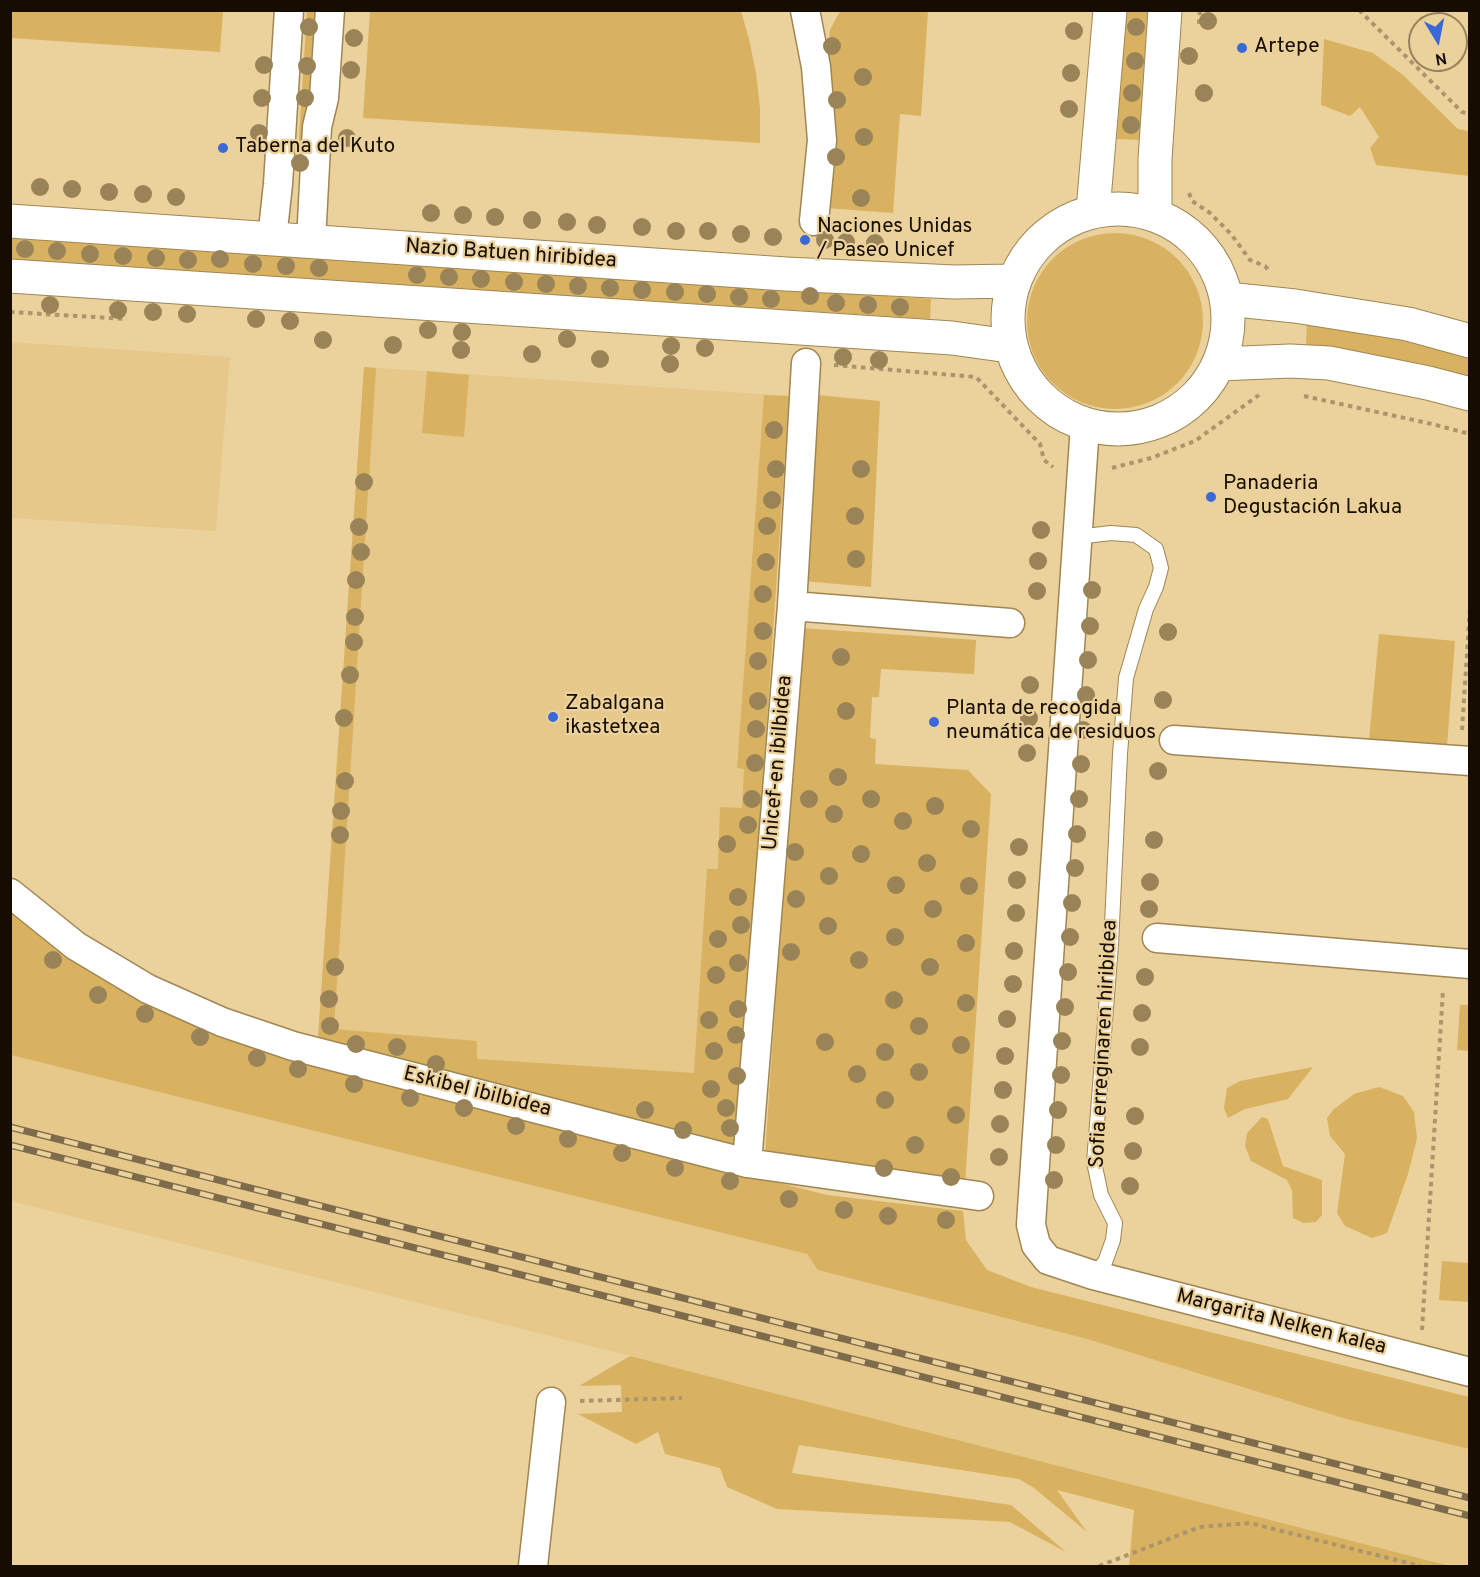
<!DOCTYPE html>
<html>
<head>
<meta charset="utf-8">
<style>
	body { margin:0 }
	#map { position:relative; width:1480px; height:1577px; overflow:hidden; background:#ebd19b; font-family:Overpass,sans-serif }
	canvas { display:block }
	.frame { position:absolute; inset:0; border:12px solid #160c00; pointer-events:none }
	.north { position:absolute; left:1408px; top:12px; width:60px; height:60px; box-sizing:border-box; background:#ebd19b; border:2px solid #96825d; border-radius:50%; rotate:170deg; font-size:16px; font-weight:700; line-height:24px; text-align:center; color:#160c00 }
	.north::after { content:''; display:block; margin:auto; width:21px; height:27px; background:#3a68d8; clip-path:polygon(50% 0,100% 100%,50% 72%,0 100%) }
</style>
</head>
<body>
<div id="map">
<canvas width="1480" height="1577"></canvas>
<div class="frame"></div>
<div class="north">N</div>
</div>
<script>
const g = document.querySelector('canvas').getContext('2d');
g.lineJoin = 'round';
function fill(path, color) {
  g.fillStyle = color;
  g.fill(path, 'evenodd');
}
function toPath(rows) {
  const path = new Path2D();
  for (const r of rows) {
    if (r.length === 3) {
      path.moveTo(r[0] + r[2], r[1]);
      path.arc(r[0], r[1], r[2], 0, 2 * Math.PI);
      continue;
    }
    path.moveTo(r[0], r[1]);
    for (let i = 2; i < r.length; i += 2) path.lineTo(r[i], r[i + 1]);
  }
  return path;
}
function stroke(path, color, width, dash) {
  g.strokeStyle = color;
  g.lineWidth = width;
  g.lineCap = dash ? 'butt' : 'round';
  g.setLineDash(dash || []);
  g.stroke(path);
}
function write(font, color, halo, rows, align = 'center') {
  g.font = font + ' Overpass,sans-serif';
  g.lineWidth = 4.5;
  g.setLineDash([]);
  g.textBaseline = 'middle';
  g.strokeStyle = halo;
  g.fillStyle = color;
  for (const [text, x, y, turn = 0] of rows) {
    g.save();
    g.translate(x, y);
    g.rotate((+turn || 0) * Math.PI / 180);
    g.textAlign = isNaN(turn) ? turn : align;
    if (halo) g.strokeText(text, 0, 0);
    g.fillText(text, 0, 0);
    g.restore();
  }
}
const built = toPath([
	[11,342,230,357,216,531,11,518],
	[364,367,789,396,738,1149,318,1038],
	[10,1055,807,1254,818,1270,1087,1339,1346,1419,1469,1449,1469,1566,1450,1566,630,1356,11,1201]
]);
const green = toPath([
	[10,11,223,11,220,52,11,38],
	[307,11,315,11,305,170,297,170],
	[370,11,741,11,749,39,756,73,760,108,760,143,363,118],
	[842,11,928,11,921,116,900,114,893,213,826,208,827,59,830,30,839,13],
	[1125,11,1148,11,1139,140,1117,139],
	[1324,39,1373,53,1403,75,1458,129,1469,131,1469,176,1376,165,1370,148,1379,137,1360,107,1350,116,1321,105],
	[1115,321,88],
	[10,238,931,299,930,319,11,260],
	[1307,322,1430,344,1469,355,1469,379,1306,346],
	[364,367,376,368,334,1029,477,1041,477,1059,694,1073,707,869,718,869,720,807,742,808,744,769,737,768,764,395,789,396,738,1149,318,1038],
	[427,371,469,375,464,437,422,433],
	[816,395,880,401,871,587,803,581],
	[801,628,976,640,974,674,881,669,879,697,872,697,870,738,876,739,875,764,968,770,991,794,965,1184,765,1155],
	[1379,634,1455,641,1447,746,1369,740],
	[10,910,85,968,137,999,212,1033,313,1064,827,1195,963,1211,966,1240,987,1270,1031,1287,1469,1397,1469,1449,1346,1419,1087,1339,818,1270,807,1254,11,1055],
	[1460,1005,1469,1005,1469,1051,1457,1050],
	[1313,1067,1288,1099,1245,1109,1228,1118,1224,1108,1227,1088,1240,1081],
	[1379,1087,1403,1096,1414,1112,1417,1138,1408,1174,1387,1233,1372,1238,1345,1226,1337,1213,1345,1154,1330,1136,1327,1118,1334,1109,1354,1094],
	[1262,1117,1268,1119,1283,1166,1322,1180,1322,1215,1316,1222,1303,1223,1293,1218,1292,1190,1287,1180,1251,1161,1245,1146,1247,1133],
	[1442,1261,1469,1263,1469,1302,1439,1300],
	[630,1356,762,1390,1450,1566,1129,1566,1134,1510,1057,1490,1087,1532,1034,1488,1019,1479,799,1445,792,1473,1011,1505,1066,1552,1010,1522,777,1509,727,1487,720,1468,665,1454,658,1432,636,1444,578,1414,622,1412,621,1385,579,1386]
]);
const path = toPath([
	[1359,10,1462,112,1470,114],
	[1199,24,1200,10],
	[1189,193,1192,201,1210,213,1231,234,1250,260,1265,266,1269,271],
	[10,312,127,319],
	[834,365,976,377,1040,444,1044,460,1053,467],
	[1304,396,1432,424,1470,434],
	[1112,468,1151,458,1195,441,1259,395],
	[1462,730,1470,608],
	[1422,1330,1443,990],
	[580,1401,682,1398],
	[1099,1566,1200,1527,1250,1523,1420,1566]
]);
const lane = toPath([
	[1077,537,1111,533,1136,535,1156,549,1161,568,1156,587,1146,609,1126,678,1120,754,1111,945,1094,1162,1101,1195,1115,1223,1113,1240,1105,1262,1093,1275]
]);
const street = toPath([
	[805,10,816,67,822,140,814,221],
	[272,239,278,184,289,10],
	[311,241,317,127,324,98,330,10],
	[1085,425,1032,1209,1031,1225,1036,1245,1048,1260,1093,1275,1470,1372],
	[792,606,1010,623],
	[1174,740,1470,761],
	[10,893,76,946,148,989,222,1022,293,1046,747,1163,979,1196],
	[1157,938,1470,964],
	[747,1163,792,606,806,363],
	[533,1566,551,1402]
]);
const secondary = toPath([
	[1118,319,110],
	[1093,211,1110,10],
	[1155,214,1155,159,1165,10],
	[10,221,786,274,954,282,1013,281],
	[10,276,952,338,1009,346],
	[1227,299,1295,306,1408,324,1470,341],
	[1219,364,1290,361,1329,363,1428,383,1470,394]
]);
const rail = toPath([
	[10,1127,1470,1498],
	[10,1145,1470,1516]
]);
const trees = [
	[1208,21],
	[309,27],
	[1136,27],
	[1074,31],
	[354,38],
	[832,46],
	[1189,56],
	[1135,61],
	[264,65],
	[307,66],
	[351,70],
	[1071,73],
	[863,77],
	[1132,93],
	[1204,93],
	[262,98],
	[305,98],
	[837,100],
	[1069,109],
	[1131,125],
	[259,133],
	[864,137],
	[347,138],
	[836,157],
	[300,163],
	[40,187],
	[72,189],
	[109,192],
	[143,194],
	[176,197],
	[861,198],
	[431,213],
	[463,215],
	[495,217],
	[532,220],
	[567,222],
	[597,225],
	[642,227],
	[676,231],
	[708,231],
	[741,234],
	[773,237],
	[825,240],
	[846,242],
	[875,243],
	[25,249],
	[57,251],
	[90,254],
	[123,256],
	[156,258],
	[220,259],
	[188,260],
	[253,264],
	[286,266],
	[319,268],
	[417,275],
	[449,277],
	[481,279],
	[514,282],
	[546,284],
	[578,286],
	[610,288],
	[642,290],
	[675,292],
	[707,294],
	[810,296],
	[739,297],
	[771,299],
	[836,303],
	[50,305],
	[868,305],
	[900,307],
	[118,310],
	[153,312],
	[187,314],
	[256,319],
	[290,321],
	[428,330],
	[462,332],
	[567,339],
	[323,340],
	[393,345],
	[671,346],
	[705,348],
	[461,350],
	[532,354],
	[843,357],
	[600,359],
	[879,360],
	[670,364],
	[774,430],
	[776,469],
	[861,469],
	[364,482],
	[772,500],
	[855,516],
	[767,526],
	[359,527],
	[1041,530],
	[361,552],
	[856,559],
	[1038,561],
	[766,562],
	[356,580],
	[1092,590],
	[1037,591],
	[763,594],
	[355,617],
	[1090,626],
	[763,631],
	[1168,632],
	[354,642],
	[841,657],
	[1088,660],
	[758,661],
	[350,675],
	[1030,685],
	[1086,695],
	[1163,700],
	[758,701],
	[846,711],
	[344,718],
	[1029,718],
	[756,729],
	[1083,730],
	[1027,753],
	[755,763],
	[1081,764],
	[1158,771],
	[838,777],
	[345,781],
	[752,799],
	[809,799],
	[871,799],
	[1079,799],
	[935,806],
	[341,811],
	[834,814],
	[903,821],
	[748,825],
	[971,829],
	[1077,834],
	[340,835],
	[1154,840],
	[727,844],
	[1019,847],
	[795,852],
	[861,854],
	[927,863],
	[1075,868],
	[829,876],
	[1017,880],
	[1150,882],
	[896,885],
	[969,886],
	[738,897],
	[796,899],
	[1072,903],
	[933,909],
	[1149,909],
	[1016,913],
	[741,925],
	[828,926],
	[895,937],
	[1070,937],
	[718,939],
	[966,943],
	[1014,951],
	[791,952],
	[53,960],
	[859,960],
	[738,963],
	[335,967],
	[930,967],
	[1068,972],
	[716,975],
	[1145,977],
	[1013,984],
	[98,995],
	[329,999],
	[894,1000],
	[966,1003],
	[1065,1007],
	[738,1009],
	[1142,1013],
	[145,1014],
	[1007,1019],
	[709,1020],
	[330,1026],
	[919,1026],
	[736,1035],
	[200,1037],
	[1062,1041],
	[825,1042],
	[356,1044],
	[961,1045],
	[397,1047],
	[1140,1047],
	[714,1051],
	[885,1052],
	[1005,1056],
	[257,1058],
	[436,1064],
	[298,1069],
	[919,1072],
	[857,1074],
	[1061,1075],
	[737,1076],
	[354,1084],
	[711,1089],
	[1003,1090],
	[410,1098],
	[885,1100],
	[464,1108],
	[726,1108],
	[645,1110],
	[1058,1110],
	[956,1115],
	[1135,1116],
	[1000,1124],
	[516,1126],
	[730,1128],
	[683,1130],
	[568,1139],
	[915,1145],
	[1056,1145],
	[1133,1151],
	[622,1153],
	[999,1157],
	[675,1168],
	[884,1168],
	[951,1177],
	[1054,1180],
	[730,1181],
	[1130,1186],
	[789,1199],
	[844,1210],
	[888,1216],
	[946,1220]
];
const markers = [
	[1242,48,6,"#3a68d8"],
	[223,148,6,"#3a68d8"],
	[805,240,6,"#3a68d8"],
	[1211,497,6,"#3a68d8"],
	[553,717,6,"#3a68d8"],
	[934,722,6,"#3a68d8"]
];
const poiNames = [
	["Artepe",1254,48],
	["Taberna del Kuto",235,148],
	["Naciones Unidas",817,228],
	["/ Paseo Unicef",817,252],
	["Panaderia",1223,485],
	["Degustación Lakua",1223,509],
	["Zabalgana",565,705],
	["ikastetxea",565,729],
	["Planta de recogida",946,710],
	["neumática de residuos",946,734]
];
const streetNames = [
	["Nazio Batuen hiribidea",511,255,4],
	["Unicef-en ibilbidea",779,763,-85],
	["Sofia erreginaren hiribidea",1105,1044,-87],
	["Eskibel ibilbidea",477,1093,14],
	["Margarita Nelken kalea",1281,1323,14]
];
fill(built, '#e6c88b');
fill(green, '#d8b260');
stroke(lane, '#9f8653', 16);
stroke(street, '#9f8653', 31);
stroke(secondary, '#9f8653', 35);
stroke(path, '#aa956c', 4, [4.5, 4.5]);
stroke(lane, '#fff', 14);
stroke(street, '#fff', 28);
stroke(secondary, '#fff', 33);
stroke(rail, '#7d6b4b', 7);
stroke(rail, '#ebd19b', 4.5, [14]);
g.fillStyle = '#9a8457';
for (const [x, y] of trees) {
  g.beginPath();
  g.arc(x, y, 9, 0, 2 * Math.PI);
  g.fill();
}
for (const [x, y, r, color] of markers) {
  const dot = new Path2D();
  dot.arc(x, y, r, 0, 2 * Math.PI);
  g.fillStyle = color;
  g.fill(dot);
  stroke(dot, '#ebd19b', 2);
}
write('21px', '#160c00', '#ebd19b', poiNames, 'left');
write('21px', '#160c00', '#ebd19b', streetNames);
</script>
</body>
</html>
